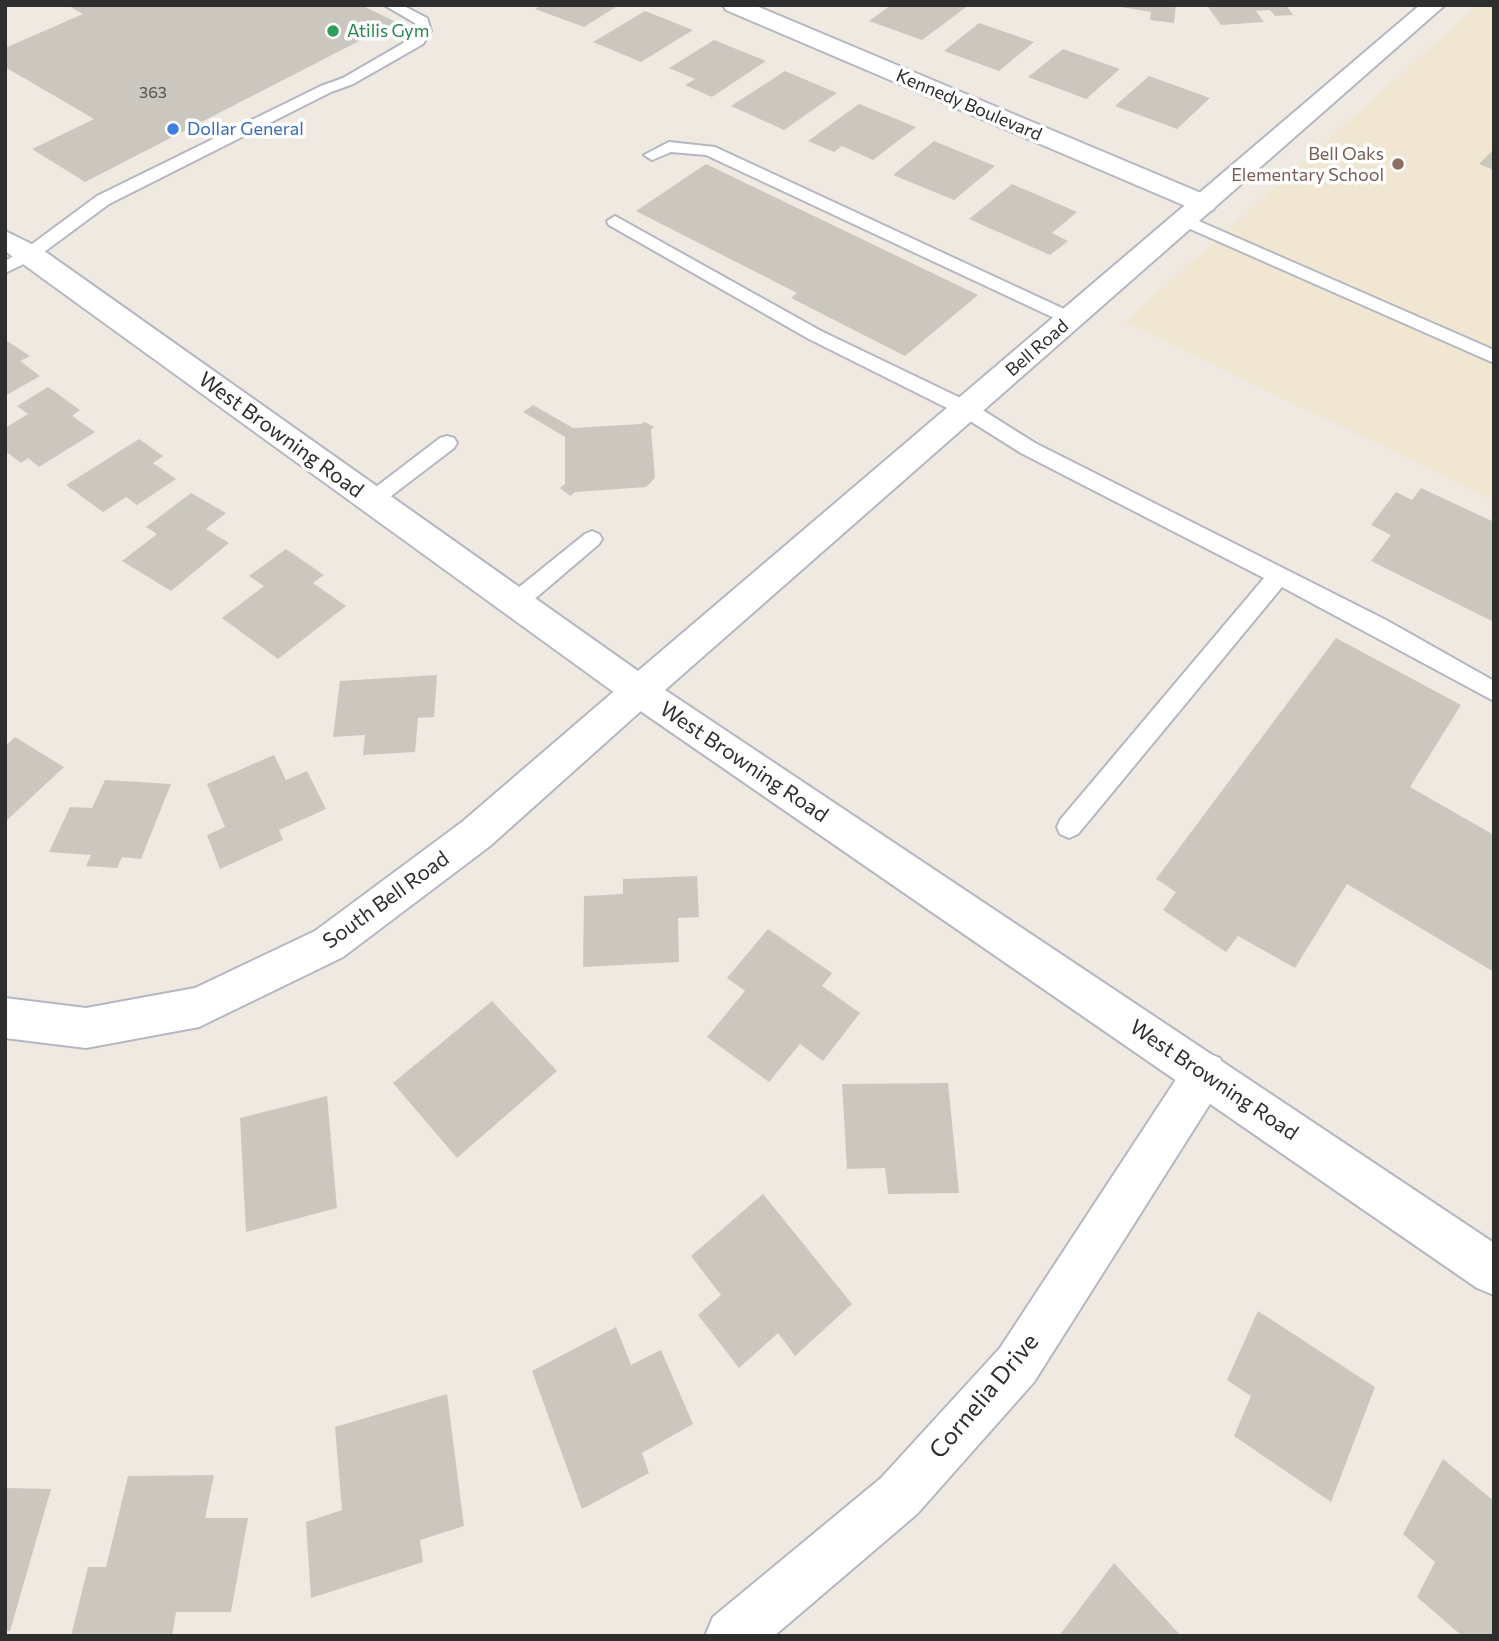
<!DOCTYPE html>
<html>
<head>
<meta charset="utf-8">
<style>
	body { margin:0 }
	#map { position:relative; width:1499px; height:1641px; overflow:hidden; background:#efe9e1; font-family:Commissioner,sans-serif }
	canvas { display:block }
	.frame { position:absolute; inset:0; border:7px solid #2e2e2e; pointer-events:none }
</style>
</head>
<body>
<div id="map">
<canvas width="1499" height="1641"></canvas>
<div class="frame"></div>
</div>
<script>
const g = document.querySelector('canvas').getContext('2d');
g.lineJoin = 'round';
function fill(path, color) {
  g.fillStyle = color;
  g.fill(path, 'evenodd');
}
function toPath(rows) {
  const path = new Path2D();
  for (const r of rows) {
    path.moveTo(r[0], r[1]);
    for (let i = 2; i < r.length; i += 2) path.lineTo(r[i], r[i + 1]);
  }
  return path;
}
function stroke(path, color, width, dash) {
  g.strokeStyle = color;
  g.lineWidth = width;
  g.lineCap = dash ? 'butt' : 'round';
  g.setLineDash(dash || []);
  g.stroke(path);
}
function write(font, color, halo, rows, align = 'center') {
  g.font = font + ' Commissioner,sans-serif';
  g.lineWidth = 7;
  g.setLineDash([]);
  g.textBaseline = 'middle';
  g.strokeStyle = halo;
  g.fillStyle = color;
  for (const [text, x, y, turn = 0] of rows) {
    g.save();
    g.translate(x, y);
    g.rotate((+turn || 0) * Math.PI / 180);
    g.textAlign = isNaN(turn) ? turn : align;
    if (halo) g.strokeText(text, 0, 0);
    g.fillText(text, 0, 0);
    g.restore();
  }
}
const education = toPath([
	[1478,5,1494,5,1494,500,1125,322]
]);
const building = toPath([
	[67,5,361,5,396,22,85,182,32,149,94,119,5,67,5,48,83,14],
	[541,5,619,5,584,27,535,9],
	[891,5,969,5,922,40,869,21],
	[1109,5,1176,5,1174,23,1150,20,1151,12],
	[1220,5,1286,5,1293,15,1275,16,1270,10,1256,11,1264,22,1221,25,1208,7],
	[645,11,693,30,641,62,593,42],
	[979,23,1034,42,999,71,944,51],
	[714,40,766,61,712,97,685,85,695,79,669,68],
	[1063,49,1120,69,1086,99,1028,77],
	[785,71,837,93,784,130,731,106],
	[1149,76,1210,98,1177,129,1115,106],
	[859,104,916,127,873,160,842,146,834,152,808,141],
	[934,141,995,166,954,200,893,175],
	[1494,149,1494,170,1479,164],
	[706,164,978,295,905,356,791,298,797,293,636,211],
	[1012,184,1077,212,1052,233,1068,241,1050,255,969,219],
	[7,341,30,356,20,361,40,376,5,396],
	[48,387,80,410,72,416,95,432,39,467,28,458,21,463,5,451,5,428,28,414,17,406],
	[533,405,573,428,641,424,645,422,654,427,651,430,655,478,646,487,575,492,570,496,560,488,565,484,565,437,523,412],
	[139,439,163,456,153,463,176,479,137,505,126,497,103,512,66,485],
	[1421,488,1494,522,1494,622,1371,561,1391,535,1371,525,1396,492,1412,500],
	[191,493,226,513,206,529,229,543,171,591,122,561,157,534,146,527],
	[286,549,324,575,313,583,346,606,278,659,222,618,264,586,249,576],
	[1336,638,1461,705,1410,787,1494,835,1494,972,1347,884,1295,968,1238,936,1226,952,1163,910,1176,892,1156,879],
	[437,675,434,717,418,718,415,752,363,755,365,735,333,737,340,681],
	[15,737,64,767,5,822,5,746],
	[274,755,286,780,307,771,326,809,279,830,283,840,220,869,207,835,225,827,207,784],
	[105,780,171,784,141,859,122,857,117,868,86,866,91,855,49,852,70,807,92,808],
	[697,876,699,917,678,918,679,962,583,967,584,896,623,894,623,879],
	[768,929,832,973,822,986,860,1013,823,1061,800,1044,769,1082,707,1037,745,991,727,978],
	[492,1001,557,1071,457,1158,393,1083],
	[948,1083,959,1193,888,1194,885,1168,847,1169,842,1084],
	[327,1096,337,1208,246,1232,240,1118],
	[763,1194,852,1304,795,1356,778,1333,739,1368,698,1315,721,1295,691,1256],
	[1258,1311,1375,1387,1331,1502,1234,1436,1251,1396,1227,1380],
	[616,1327,631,1365,661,1350,693,1424,642,1453,649,1473,582,1509,532,1371],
	[447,1394,464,1526,420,1540,423,1562,311,1598,306,1522,342,1510,335,1427],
	[1443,1459,1494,1501,1494,1636,1462,1636,1417,1597,1435,1562,1403,1534],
	[214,1475,205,1518,248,1518,231,1612,176,1612,172,1636,71,1636,88,1567,106,1567,128,1476],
	[5,1488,51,1489,10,1631,5,1631],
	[1114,1563,1181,1636,1059,1636]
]);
const lane = toPath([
	[384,5,402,5,427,18,431,31,423,44,353,84,331,92,109,204,36,258,5,273,5,261,24,250,97,196,321,86,343,78,412,38,417,31,415,23,384,5],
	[669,142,715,147,1077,315,1080,319,1071,325,1065,323,706,155,671,152,652,160,644,155,669,142],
	[1185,215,1494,350,1494,363,1179,224,1177,220,1185,215],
	[615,216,821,331,973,404,1035,443,1386,620,1494,681,1494,701,1282,587,1078,834,1069,838,1060,834,1057,827,1060,820,1264,578,1021,453,959,414,809,339,609,225,607,221,615,216],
	[447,436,454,438,457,443,454,448,378,506,371,508,364,506,361,501,364,496,440,438,447,436],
	[592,531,599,534,602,539,599,544,524,608,516,610,508,608,505,602,508,596,585,534,592,531]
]);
const street = toPath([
	[723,5,754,5,1213,198,1217,204,1213,210,1204,212,1195,210,726,10,723,5],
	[639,677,652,681,657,691,652,701,490,846,343,957,199,1027,86,1048,5,1038,5,998,86,1008,195,988,315,931,462,822,626,681,639,677],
	[1205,1052,1220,1058,1227,1073,1220,1088,1034,1382,917,1514,774,1636,705,1636,713,1617,881,1478,1000,1348,1190,1058,1205,1052]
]);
const secondary = toPath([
	[1420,5,1445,5,665,690,1494,1243,1494,1295,1477,1288,626,701,5,251,5,231,40,248,638,671,1420,5]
]);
const markers = [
	[333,31,7,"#2e9e5b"],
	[173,129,7,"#3f7fe0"],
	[1398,164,7,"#8d6e63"]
];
const farNumbernames = [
	["363",153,93]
];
const farLeisurenames = [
	["Atilis Gym",347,31]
];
const farStreetnames = [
	["Kennedy Boulevard",969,105,23],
	["Bell Road",1037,348,-41]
];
const farShopnames = [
	["Dollar General",187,129]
];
const farEducationnames = [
	["Bell Oaks",1384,154],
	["Elementary School",1384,175]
];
const streetNames = [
	["West Browning Road",281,435,36],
	["West Browning Road",744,762,34],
	["South Bell Road",386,900,-36],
	["West Browning Road",1214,1080,34]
];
const nearStreetnames = [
	["Cornelia Drive",984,1396,-50]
];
fill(education, '#f0e6d1');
fill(building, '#cbc7bf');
stroke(lane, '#b4b7c1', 4);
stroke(street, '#b4b7c1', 4);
stroke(secondary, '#b4b7c1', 4);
fill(lane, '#fff');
fill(street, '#fff');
fill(secondary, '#fff');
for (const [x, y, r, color] of markers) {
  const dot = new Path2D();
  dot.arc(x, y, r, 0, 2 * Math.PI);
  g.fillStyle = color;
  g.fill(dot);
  stroke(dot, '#fff', 2.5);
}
write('16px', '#555452', null, farNumbernames);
write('18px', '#27864d', '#fff', farLeisurenames, 'left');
write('18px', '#2e2e2e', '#fff', farStreetnames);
write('18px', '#366cbe', '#fff', farShopnames, 'left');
write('18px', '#785e54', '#fff', farEducationnames, 'right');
write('21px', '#2e2e2e', '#fff', streetNames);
write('24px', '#2e2e2e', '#fff', nearStreetnames);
</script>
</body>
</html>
